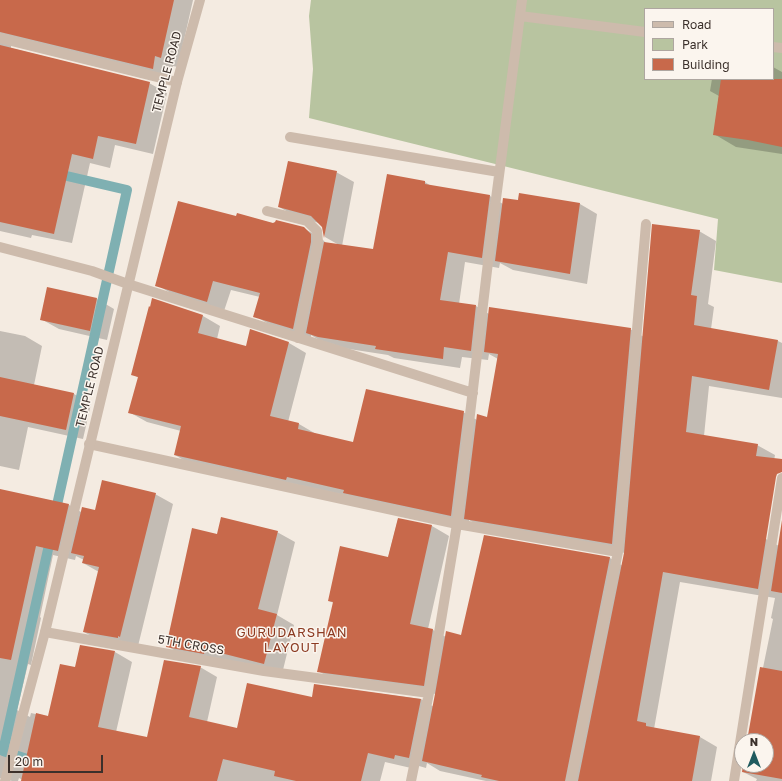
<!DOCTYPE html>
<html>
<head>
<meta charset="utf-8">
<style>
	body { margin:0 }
	#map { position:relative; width:782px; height:781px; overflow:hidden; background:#f4ebe1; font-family:"Golos Text",sans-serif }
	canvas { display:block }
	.legend { position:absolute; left:644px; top:8px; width:130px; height:72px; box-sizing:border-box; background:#fbf5ee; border:1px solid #aea6a0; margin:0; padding:5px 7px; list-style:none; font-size:12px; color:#3b302b }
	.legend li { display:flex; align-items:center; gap:8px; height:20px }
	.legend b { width:20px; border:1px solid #aea6a0 }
	.north { position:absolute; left:734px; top:733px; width:40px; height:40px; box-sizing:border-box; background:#fbf5ee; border:1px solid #aea6a0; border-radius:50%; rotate:0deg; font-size:11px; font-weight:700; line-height:16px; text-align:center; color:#3b302b }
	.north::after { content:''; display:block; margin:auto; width:14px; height:18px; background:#1f5a5e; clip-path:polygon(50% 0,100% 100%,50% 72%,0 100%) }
	.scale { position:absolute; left:8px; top:755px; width:95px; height:18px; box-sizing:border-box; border:2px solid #3b302b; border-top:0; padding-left:5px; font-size:12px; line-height:14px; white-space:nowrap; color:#3b302b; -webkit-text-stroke:3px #fbf5ee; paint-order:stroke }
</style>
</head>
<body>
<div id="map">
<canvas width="782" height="781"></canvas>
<ul class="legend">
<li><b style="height:5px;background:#cdbbac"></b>Road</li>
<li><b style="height:11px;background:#b8c4a0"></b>Park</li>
<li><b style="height:11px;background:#c8694b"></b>Building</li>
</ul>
<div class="north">N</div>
<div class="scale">20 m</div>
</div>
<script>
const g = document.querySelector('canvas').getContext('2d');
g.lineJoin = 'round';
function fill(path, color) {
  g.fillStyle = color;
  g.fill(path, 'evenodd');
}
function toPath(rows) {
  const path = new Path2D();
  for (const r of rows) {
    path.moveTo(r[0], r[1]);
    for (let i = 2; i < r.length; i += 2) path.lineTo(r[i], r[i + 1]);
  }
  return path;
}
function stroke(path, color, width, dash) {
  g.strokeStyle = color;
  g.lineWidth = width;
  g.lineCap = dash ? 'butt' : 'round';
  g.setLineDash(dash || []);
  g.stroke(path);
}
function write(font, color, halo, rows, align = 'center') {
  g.font = font + ' "Golos Text",sans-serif';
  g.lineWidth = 3;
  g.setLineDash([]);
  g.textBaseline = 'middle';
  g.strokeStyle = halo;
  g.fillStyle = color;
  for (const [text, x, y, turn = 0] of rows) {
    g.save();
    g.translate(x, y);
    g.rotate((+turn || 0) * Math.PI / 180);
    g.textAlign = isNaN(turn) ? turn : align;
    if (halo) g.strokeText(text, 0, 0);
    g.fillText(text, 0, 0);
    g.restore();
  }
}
const green = toPath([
	[311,0,782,0,782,283,714,270,718,219,309,118,313,69,309,16],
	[645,9,773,9,773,79,645,79]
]);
const shadow = toPath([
	[0,0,193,0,178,67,173,66,170,78,15,41,11,46,11,48,149,83,167,93,153,154,115,145,110,168,90,163,72,243,32,235,31,238,0,231],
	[773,67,782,72,782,154,736,147,714,134,719,96,710,91,712,79,773,79],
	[336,172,354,182,342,246,374,250,425,182,431,186,490,196,503,204,518,201,519,195,580,204,597,214,587,284,513,270,500,263,499,268,465,262,459,304,476,306,489,314,630,329,644,337,699,231,716,241,708,304,714,307,711,329,778,341,782,343,782,398,709,386,704,436,757,445,775,455,760,538,766,539,779,546,782,542,782,781,756,781,757,779,743,772,744,765,766,765,766,741,748,741,773,619,771,618,775,598,680,582,654,729,700,737,717,747,711,781,486,781,440,771,427,763,426,768,412,764,411,768,385,762,380,781,25,781,19,778,18,781,12,781,0,778,0,502,69,505,81,512,96,511,155,494,173,504,138,646,102,642,84,632,99,572,83,563,84,560,76,556,75,560,53,555,40,617,41,618,31,665,28,664,17,710,30,717,31,713,49,717,75,669,115,652,132,662,116,732,148,739,200,667,217,677,207,722,238,729,312,699,315,685,421,699,434,707,436,694,336,681,318,671,334,603,329,601,388,558,398,519,432,526,449,536,428,629,433,630,446,637,462,636,485,536,610,558,623,566,625,553,483,528,469,520,469,525,192,465,175,455,181,431,147,422,129,412,139,378,132,374,153,300,203,316,220,326,217,339,247,347,251,331,289,343,306,353,288,422,299,424,316,434,354,443,463,412,477,420,488,418,498,359,489,354,488,360,462,357,460,368,394,358,388,355,336,347,324,343,311,335,311,339,272,326,255,316,260,297,231,290,224,311,174,295,157,285,237,218,238,215,276,224,303,228,321,238,327,244,339,245,325,237,323,226,319,223,297,217,279,207],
	[48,288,97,299,114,309,107,340,59,329,41,319],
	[0,331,25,336,42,346,34,385,74,394,91,404,83,439,28,427,19,470,0,466],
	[277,532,295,542,277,615,294,625,282,674,185,657,167,646,217,536]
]);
const stream = toPath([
	[54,173,127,190,55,514],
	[39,763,3,751,51,536]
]);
const building = toPath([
	[0,0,174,0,161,58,155,56,153,69,0,32],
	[0,45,150,82,136,144,98,136,93,159,72,154,54,234,0,222],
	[721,79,782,79,782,147,748,140,713,135],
	[288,161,337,171,324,238,322,227,311,216,278,207],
	[387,174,425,181,425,184,490,195,482,258,448,252,440,300,476,305,471,351,444,347,443,359,375,349,376,346,318,337,306,333,324,242,373,249],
	[519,193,580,203,570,274,495,261,503,198,518,200],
	[178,201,236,216,237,213,273,223,275,222,276,220,304,227,311,234,311,242,293,329,253,317,260,293,213,281,207,302,155,286],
	[652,224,700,230,691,295,697,296,694,325,778,340,769,390,692,376,686,432,758,444,756,456,782,459,782,472,777,474,776,477,758,589,663,572,637,721,646,723,646,726,700,736,692,781,578,781,624,553],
	[47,287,97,298,90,331,40,320],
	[152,298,203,315,198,333,246,346,250,329,289,342,270,416,299,423,298,429,353,442,366,389,464,411,451,516,343,493,344,490,287,477,286,480,174,455,181,426,128,413,138,377,131,375,149,306,150,307],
	[489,307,631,328,612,544,464,519,477,414,487,417,498,354,484,352],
	[0,377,74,393,66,430,0,416],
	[102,480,156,493,120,637,118,636,118,638,83,632,99,567,82,563,84,556,71,553,82,507,95,510],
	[0,489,69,504,58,551,36,546,11,660,0,658],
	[221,517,278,531,258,609,277,614,264,664,205,649,204,654,166,647,192,528,217,534],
	[398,518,432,525,410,624,433,629,424,686,317,672,333,602,328,601,340,546,388,557],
	[782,520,782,593,771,591],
	[484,535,610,557,565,781,499,781,481,777,482,775,422,761,435,694,446,631,461,635],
	[80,645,115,651,98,727,147,737,164,660,201,666,189,717,237,728,247,683,312,697,314,684,421,699,409,758,395,755,394,759,368,753,361,781,296,781,274,776,275,771,223,759,217,781,21,781,36,713,48,716,60,664,75,667],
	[760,667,782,671,782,779,742,772,743,765,766,765,766,741,747,741]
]);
const minor = toPath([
	[520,16,645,32],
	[0,38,177,82],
	[773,47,782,48],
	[290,137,499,172],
	[267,211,307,221,317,231,318,242,298,338],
	[0,247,92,271,128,284,473,393],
	[89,444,457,524,618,552],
	[45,632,264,671,429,693],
	[411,781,429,693,457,524,491,237,522,0],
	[571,781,618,552,646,224],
	[734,781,782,478]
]);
const tertiary = toPath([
	[5,781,45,632,177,82,200,0]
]);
const streetNames = [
	["TEMPLE ROAD",167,72,-75],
	["TEMPLE ROAD",90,387,-76],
	["5TH CROSS",191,645,10]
];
const neighbourhoodNames = [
	["GURUDARSHAN",292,633],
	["LAYOUT",292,648]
];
fill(green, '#b8c4a0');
fill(shadow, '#0003');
stroke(stream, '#7fb0b2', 10);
fill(building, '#c8694b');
stroke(minor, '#cdbbac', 10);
stroke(tertiary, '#cdbbac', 10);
write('12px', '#3b302b', '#fbf5ee', streetNames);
g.letterSpacing = '1px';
write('13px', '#8c3b22', '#fbf5ee', neighbourhoodNames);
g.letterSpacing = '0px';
</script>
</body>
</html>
